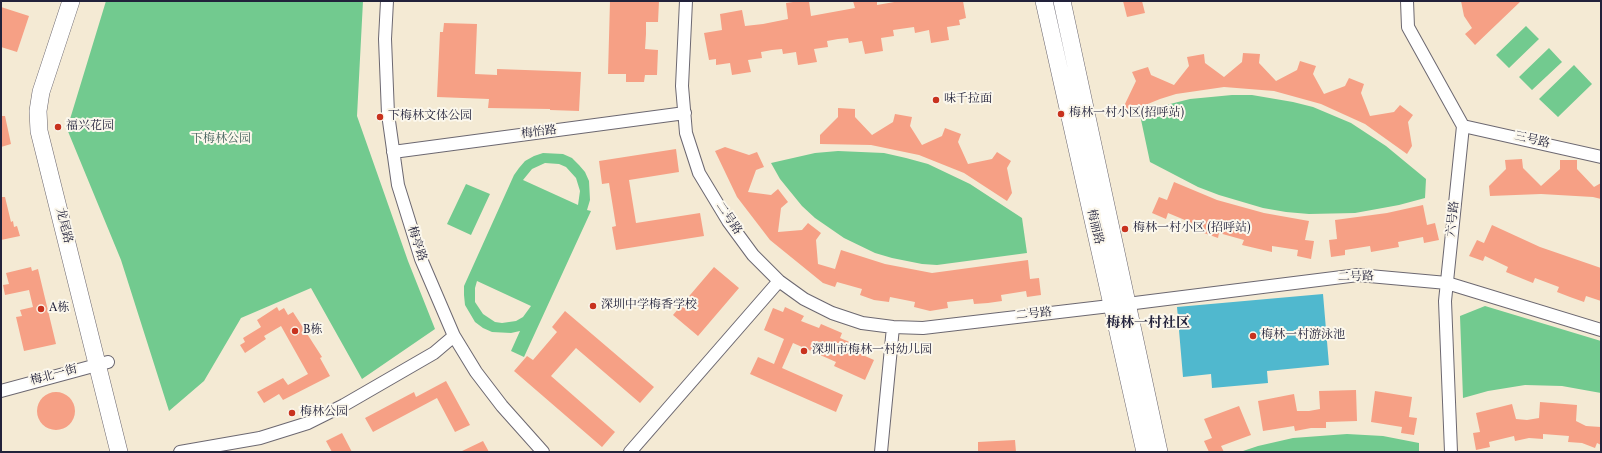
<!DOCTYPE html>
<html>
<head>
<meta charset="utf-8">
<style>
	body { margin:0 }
	#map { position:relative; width:1602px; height:453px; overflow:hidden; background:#f4ead4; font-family:Vollkorn,serif }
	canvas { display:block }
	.frame { position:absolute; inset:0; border:2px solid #22223b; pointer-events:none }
</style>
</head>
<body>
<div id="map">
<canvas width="1602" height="453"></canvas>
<div class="frame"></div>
</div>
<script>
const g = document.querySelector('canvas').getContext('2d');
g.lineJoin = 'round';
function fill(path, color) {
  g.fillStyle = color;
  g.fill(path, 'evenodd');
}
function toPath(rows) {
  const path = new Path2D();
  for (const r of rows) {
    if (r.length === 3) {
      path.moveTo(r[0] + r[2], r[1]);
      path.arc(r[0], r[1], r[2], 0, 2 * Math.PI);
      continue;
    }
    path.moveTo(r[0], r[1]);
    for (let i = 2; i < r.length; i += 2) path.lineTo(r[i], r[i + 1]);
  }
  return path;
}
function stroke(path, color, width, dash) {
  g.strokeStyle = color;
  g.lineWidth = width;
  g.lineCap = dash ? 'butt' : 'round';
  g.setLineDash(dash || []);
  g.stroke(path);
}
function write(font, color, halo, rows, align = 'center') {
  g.font = font + ' Vollkorn,"Noto Serif SC",serif';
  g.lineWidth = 4;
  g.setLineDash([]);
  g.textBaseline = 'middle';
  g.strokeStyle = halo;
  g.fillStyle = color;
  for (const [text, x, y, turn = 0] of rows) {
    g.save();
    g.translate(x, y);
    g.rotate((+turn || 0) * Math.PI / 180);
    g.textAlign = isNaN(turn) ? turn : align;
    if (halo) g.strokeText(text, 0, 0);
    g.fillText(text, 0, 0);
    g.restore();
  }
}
const green = toPath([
	[106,1,363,1,357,116,408,261,435,329,362,379,311,288,241,318,204,381,169,411,121,260,67,129],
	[1526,26,1539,39,1509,68,1496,55],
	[1549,48,1562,62,1532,90,1519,77],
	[1574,65,1592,84,1558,117,1539,99],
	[1232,95,1252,95,1293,102,1313,107,1351,123,1386,146,1426,179,1425,198,1399,205,1355,213,1309,214,1286,212,1263,208,1219,195,1198,187,1150,162,1140,115,1170,104,1190,99],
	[838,151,884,153,906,158,928,164,970,184,1022,218,1027,253,937,265,922,264,892,258,875,253,844,238,815,218,802,206,780,179,771,163,815,153],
	[543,153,563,154,572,158,579,165,585,172,589,181,590,200,587,210,591,211,524,357,511,351,520,331,511,333,492,332,483,328,475,322,465,305,464,295,464,286,514,175,519,168,525,161,534,156],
	[545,163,559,164,566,167,576,178,580,191,578,205,523,180,532,169],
	[477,281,531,306,523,317,516,321,502,323,495,322,483,314,475,302,475,288],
	[466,184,490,194,471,235,447,224],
	[1485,306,1601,341,1601,393,1562,386,1525,385,1488,391,1463,398,1460,316],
	[1347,434,1383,436,1419,443,1419,452,1240,452,1258,446,1293,438]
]);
const water = toPath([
	[1323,294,1329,365,1267,371,1268,383,1212,388,1211,374,1183,377,1177,307]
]);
const building = toPath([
	[610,1,659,1,658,22,646,22,646,34,645,49,658,50,657,75,645,75,644,82,626,82,626,74,608,74],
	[800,1,809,1,811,16,855,8,853,1,877,1,877,5,900,1,963,1,966,18,959,20,960,25,947,27,949,40,931,43,929,30,915,33,914,27,893,30,894,36,881,38,883,51,865,54,862,41,849,43,848,38,838,39,827,41,828,47,814,49,817,62,798,65,796,52,783,54,782,49,772,50,761,52,762,58,748,60,751,72,732,75,730,63,716,65,716,59,709,60,704,33,722,30,720,14,742,10,745,26,763,24,788,19,786,3],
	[1123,1,1142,1,1145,13,1127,17],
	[1461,1,1521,1,1475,45,1465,34,1472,28,1464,16],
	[1,7,29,16,17,52,1,47],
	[444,23,477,24,475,74,497,75,497,69,581,72,579,111,550,110,550,109,488,108,489,99,437,97,440,32,443,32],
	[1243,53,1260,54,1259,63,1276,81,1297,70,1300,61,1316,66,1313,74,1324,94,1345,86,1349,78,1364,84,1361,93,1370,116,1394,112,1400,105,1413,115,1408,122,1412,146,1407,154,1365,124,1321,104,1274,91,1224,87,1176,94,1160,99,1128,112,1125,104,1136,81,1132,72,1148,67,1151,75,1174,85,1189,66,1187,57,1204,54,1205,63,1224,77,1242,62],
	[838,108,855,109,855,117,872,135,893,122,895,114,912,117,910,126,922,145,942,136,945,128,961,134,958,142,968,164,992,159,997,152,1011,161,1007,168,1012,193,1007,201,964,173,919,155,871,145,820,144,820,135,838,117],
	[1,116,5,116,11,144,1,147],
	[725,147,749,155,757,152,764,167,756,170,748,192,771,195,778,189,788,202,781,208,778,232,802,230,808,223,821,233,816,240,818,264,835,269,841,250,885,264,932,273,1028,260,1030,279,1039,278,1041,295,1027,297,1026,291,1001,295,1002,301,988,303,974,304,973,299,947,302,948,308,930,311,914,307,915,302,890,297,889,302,874,300,860,295,862,289,837,282,835,287,823,283,770,240,737,197,715,151],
	[676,149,679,172,629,180,636,223,700,213,704,236,616,250,612,227,616,226,609,183,602,184,599,161],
	[1522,159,1523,168,1541,186,1560,169,1560,160,1577,160,1577,169,1594,187,1601,183,1601,199,1593,197,1541,194,1490,196,1489,186,1506,169,1505,160],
	[1174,182,1217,200,1264,213,1309,221,1305,240,1314,241,1311,259,1297,256,1298,250,1272,246,1272,252,1242,245,1244,240,1219,233,1218,238,1190,228,1192,223,1168,213,1166,219,1152,213,1159,197,1167,200],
	[1,197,5,197,11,222,13,221,14,227,17,226,20,236,1,240],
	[1423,205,1427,225,1435,223,1439,240,1424,243,1423,237,1398,242,1399,247,1371,252,1370,246,1345,250,1345,255,1331,257,1329,240,1337,239,1335,220,1387,213],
	[1492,225,1540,247,1601,268,1601,301,1586,296,1584,302,1570,297,1557,292,1559,287,1535,278,1533,283,1506,272,1508,267,1485,256,1483,261,1469,256,1477,240,1484,243],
	[31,267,32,271,38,269,56,344,24,351,16,317,22,316,20,310,33,307,29,290,5,295,3,285,9,284,6,273],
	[714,267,739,288,698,336,673,315],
	[277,307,279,311,284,308,288,315,293,312,322,357,320,358,330,376,283,400,279,394,264,403,257,392,283,378,288,385,308,374,281,326,264,336,266,339,245,353,240,345,245,342,243,338,261,327,257,320],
	[785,307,804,316,801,321,819,328,821,324,842,333,840,338,859,346,856,352,874,360,865,380,834,366,836,362,793,343,782,368,843,395,836,412,750,374,758,357,774,364,784,339,764,330,773,308,783,312],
	[565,311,654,387,640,403,576,348,551,376,615,432,602,447,514,371,527,356,533,360,557,332,552,327],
	[446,381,470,425,455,432,437,398,373,432,365,418,414,392,416,397],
	[1356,390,1357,421,1326,422,1326,428,1311,428,1295,431,1294,426,1263,431,1258,401,1294,394,1297,411,1309,411,1320,409,1319,391],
	[1375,391,1412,397,1409,417,1417,418,1414,435,1401,433,1402,427,1371,422],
	[56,411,19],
	[1540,402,1577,405,1576,421,1586,426,1601,427,1601,445,1597,443,1595,448,1582,443,1568,442,1569,436,1543,434,1543,439,1529,438,1515,441,1514,436,1489,442,1490,447,1476,450,1473,433,1480,432,1476,413,1512,404,1516,419,1527,420,1539,418],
	[1239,406,1251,435,1221,446,1224,452,1209,452,1204,441,1212,438,1204,419],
	[342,433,352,452,332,452,326,441],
	[1015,440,1016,452,978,452,978,442],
	[483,441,489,452,460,452]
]);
const street = toPath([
	[387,1,385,39,388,114,398,185,421,259,454,336,476,372,502,406,543,452],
	[686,1,682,86,686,133,699,173,728,221,753,255,779,281,804,299,832,313,862,323,893,327,923,328,1127,304,1358,275,1447,283,1601,330],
	[1407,1,1408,27,1463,126,1445,301,1451,452],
	[1463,126,1601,157],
	[393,152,685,113],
	[1,391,108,362],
	[180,452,260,438,308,423,344,405,434,353,454,336],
	[630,452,779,281],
	[881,452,893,327]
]);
const secondary = toPath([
	[71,1,41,92,38,111,39,131,119,452],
	[1044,1,1145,452],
	[1062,1,1159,452]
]);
const markers = [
	[936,100,4,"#c8321e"],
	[1061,114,4,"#c8321e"],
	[380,117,4,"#c8321e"],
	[58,127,4,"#c8321e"],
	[1125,229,4,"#c8321e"],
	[593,306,4,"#c8321e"],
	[41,309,4,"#c8321e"],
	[295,331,4,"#c8321e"],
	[1253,336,4,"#c8321e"],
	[804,351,4,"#c8321e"],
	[292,413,4,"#c8321e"]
];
const poiNames = [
	["味千拉面",944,100],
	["梅林一村小区(招呼站)",1069,114],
	["下梅林文体公园",388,117],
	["福兴花园",66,127],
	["梅林一村小区 (招呼站)",1133,229],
	["深圳中学梅香学校",601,306],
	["A栋",49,309],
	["B栋",303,331],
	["梅林一村游泳池",1261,336],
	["深圳市梅林一村幼儿园",812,351],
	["梅林公园",300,413]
];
const streetNames = [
	["梅怡路",539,133,-7],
	["三号路",1532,141,13],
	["二号路",728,219,56],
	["六号路",1454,219,-84],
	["龙尾路",63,226,76],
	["梅丽路",1094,227,77],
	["梅亭路",416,244,72],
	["二号路",1356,278,-2],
	["二号路",1034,315,-6],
	["梅北一街",54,376,-15]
];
const parkNames = [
	["下梅林公园",221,140]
];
const quarterNames = [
	["梅林一村社区",1148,324]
];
fill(green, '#72ca8f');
fill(water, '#50b8ce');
fill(building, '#f6a085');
stroke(street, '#6c6871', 14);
stroke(secondary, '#6c6871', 18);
stroke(street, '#fff', 12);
stroke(secondary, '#fff', 17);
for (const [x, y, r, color] of markers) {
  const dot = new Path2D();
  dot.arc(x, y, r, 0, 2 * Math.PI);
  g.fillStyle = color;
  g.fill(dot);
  stroke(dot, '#fbf7ec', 1.5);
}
write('12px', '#22223b', '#fbf7ec', poiNames, 'left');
write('12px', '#22223b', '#fbf7ec', streetNames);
write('12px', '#3e5d58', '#fbf7ec', parkNames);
write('bold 14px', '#22223b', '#fbf7ec', quarterNames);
</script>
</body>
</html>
